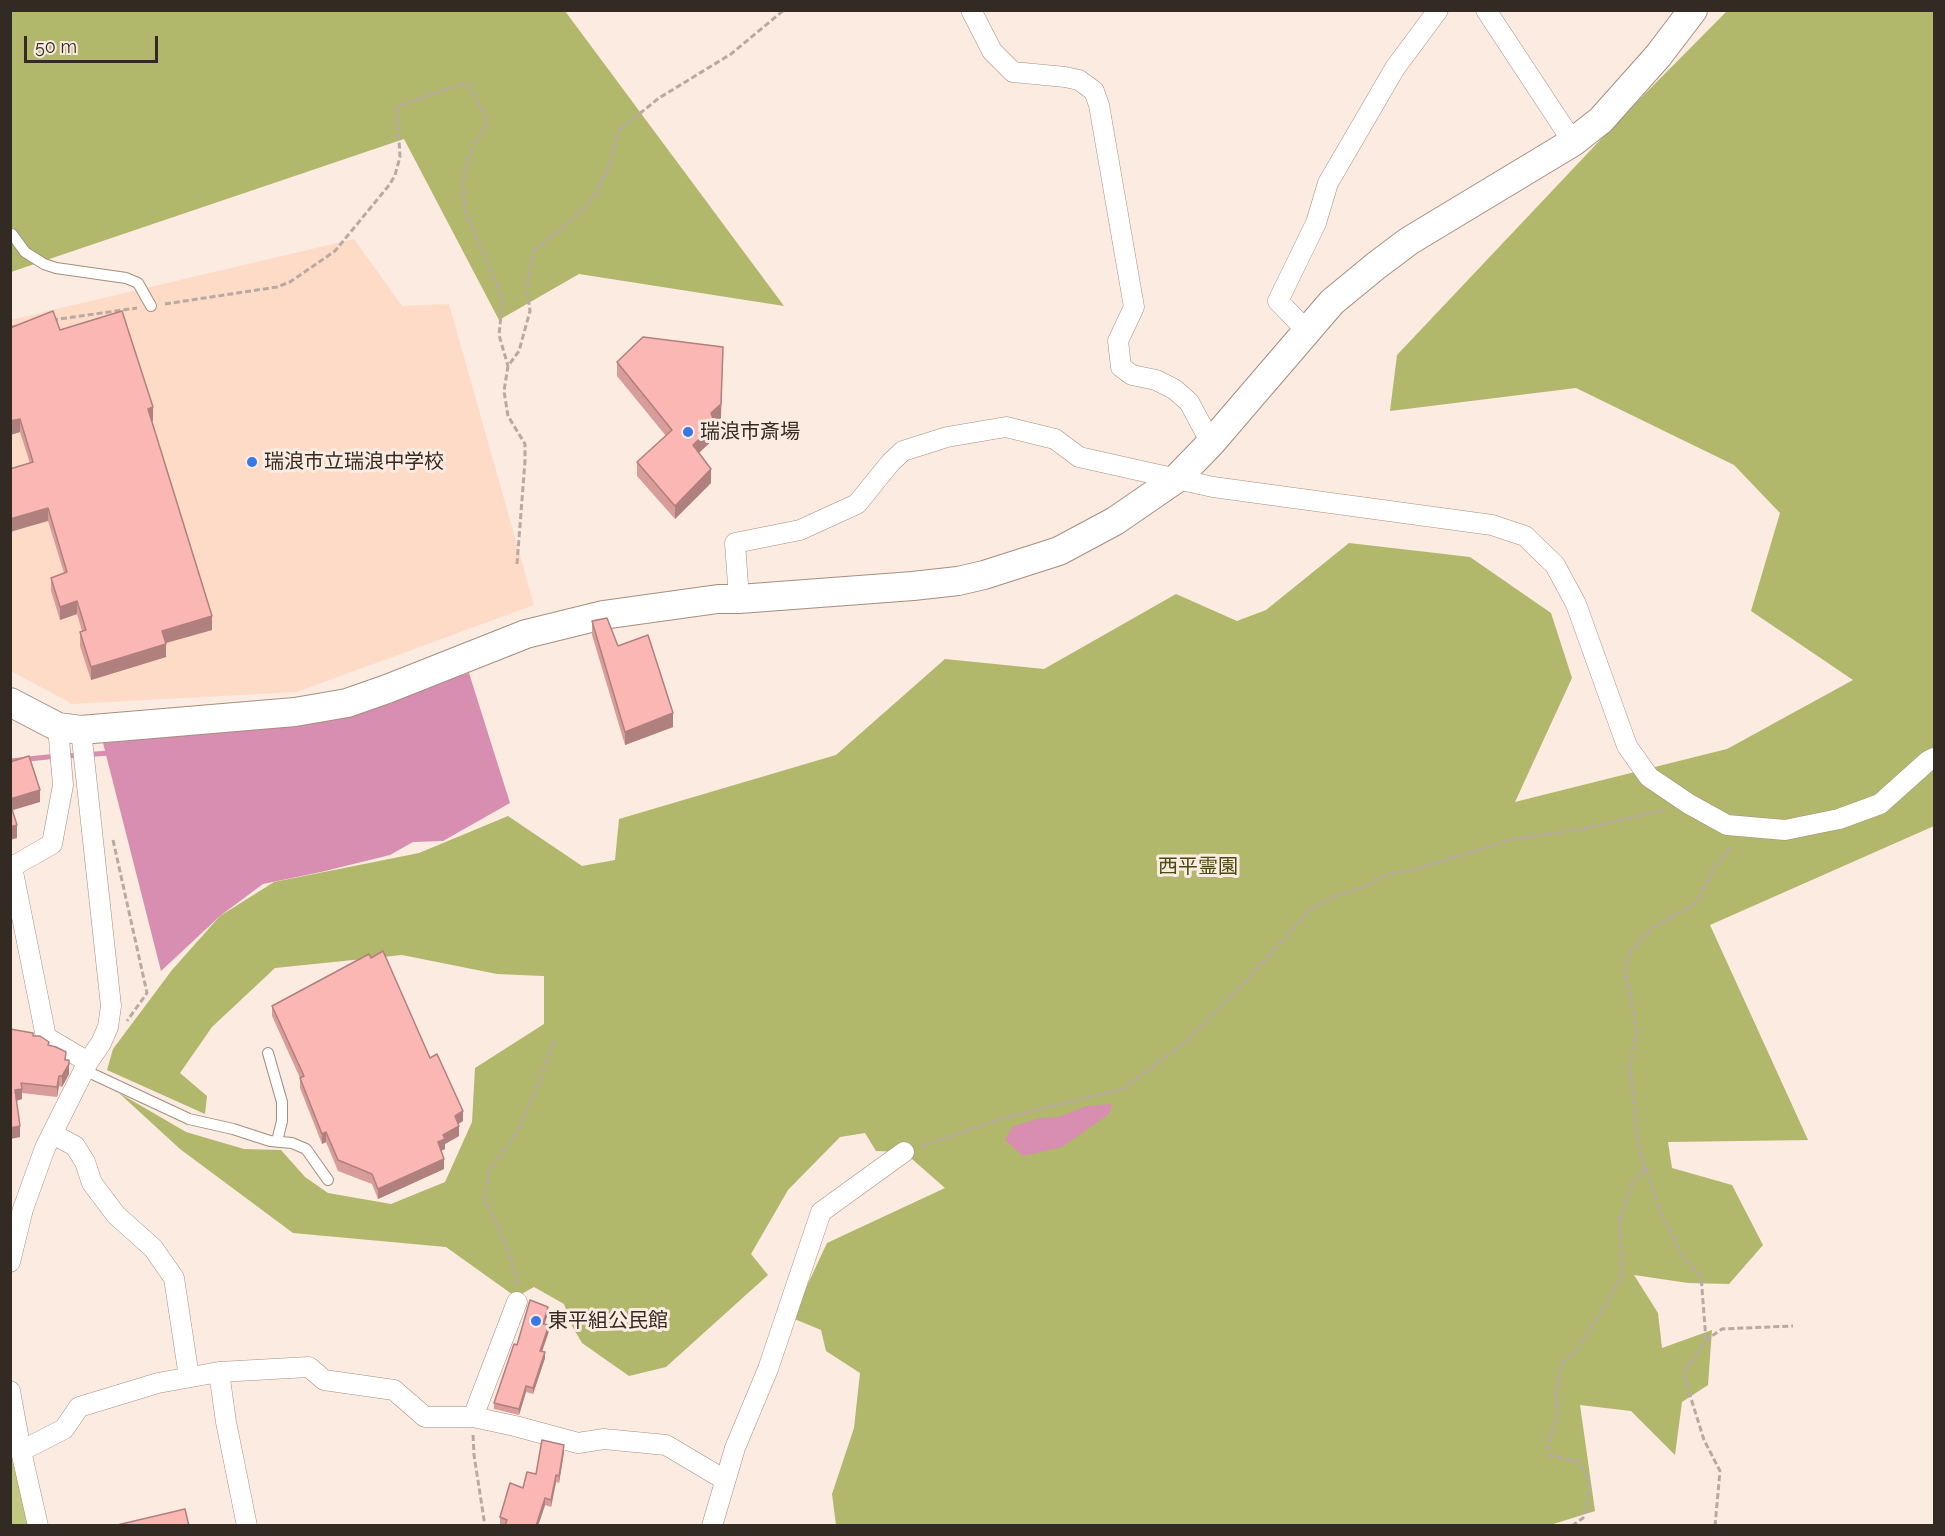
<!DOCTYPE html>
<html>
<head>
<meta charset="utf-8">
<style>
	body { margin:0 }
	#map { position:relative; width:1945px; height:1536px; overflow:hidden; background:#fbebe1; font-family:Raleway,sans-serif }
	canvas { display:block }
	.frame { position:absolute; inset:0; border:12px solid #342a24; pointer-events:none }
	.scale { position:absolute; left:24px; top:36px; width:134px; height:27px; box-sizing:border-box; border:3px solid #342a24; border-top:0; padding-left:8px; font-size:18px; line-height:21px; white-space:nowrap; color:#342a24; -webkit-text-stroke:4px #fbebe1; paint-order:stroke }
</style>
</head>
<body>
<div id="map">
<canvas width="1945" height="1536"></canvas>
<div class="frame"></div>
<div class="scale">50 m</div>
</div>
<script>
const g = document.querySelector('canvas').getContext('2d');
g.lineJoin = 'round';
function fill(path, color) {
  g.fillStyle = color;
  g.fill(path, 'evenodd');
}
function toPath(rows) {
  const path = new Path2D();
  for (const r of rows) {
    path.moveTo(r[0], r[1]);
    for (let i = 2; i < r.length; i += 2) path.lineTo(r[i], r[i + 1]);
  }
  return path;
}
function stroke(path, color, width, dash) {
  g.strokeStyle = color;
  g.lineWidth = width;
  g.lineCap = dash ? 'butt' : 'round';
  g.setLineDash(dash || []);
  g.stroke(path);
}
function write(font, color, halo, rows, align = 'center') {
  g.font = font + ' Raleway,"Noto Sans JP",sans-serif';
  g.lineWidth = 6;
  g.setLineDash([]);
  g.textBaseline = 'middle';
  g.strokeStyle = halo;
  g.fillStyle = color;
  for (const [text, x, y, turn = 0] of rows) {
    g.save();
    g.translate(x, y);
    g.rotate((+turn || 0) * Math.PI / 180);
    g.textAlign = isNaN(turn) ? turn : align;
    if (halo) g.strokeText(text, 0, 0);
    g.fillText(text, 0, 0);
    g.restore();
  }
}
const built = toPath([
	[354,239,402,306,449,304,534,605,297,692,72,704,11,671,10,320]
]);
const green = toPath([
	[10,1440,30,1525,12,1525,11,1521]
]);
const forest = toPath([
	[10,11,565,11,784,306,579,274,499,320,404,139,11,272],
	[1727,11,1934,11,1934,826,1710,925,1808,1140,1668,1142,1672,1168,1732,1185,1763,1245,1729,1284,1688,1283,1634,1275,1658,1313,1662,1348,1712,1330,1708,1385,1682,1402,1675,1455,1631,1411,1580,1405,1595,1511,1547,1526,836,1525,832,1494,854,1428,860,1373,826,1351,821,1330,792,1318,827,1243,945,1188,904,1152,876,1151,865,1133,840,1137,788,1190,751,1254,768,1275,666,1367,629,1376,582,1343,572,1326,564,1304,534,1287,516,1297,446,1247,293,1233,180,1149,119,1093,186,1132,244,1149,281,1150,305,1177,328,1193,391,1204,445,1182,472,1122,475,1068,544,1024,544,976,497,974,402,955,275,968,212,1027,180,1073,207,1096,205,1114,107,1070,113,1049,172,970,220,916,274,882,419,853,508,816,582,866,615,860,619,819,836,755,945,659,1044,669,1176,594,1237,621,1266,610,1349,543,1470,557,1551,613,1572,678,1515,802,1727,749,1853,680,1751,611,1780,513,1734,465,1576,388,1390,411,1397,355,1621,118]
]);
const water = toPath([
	[469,673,510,803,443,841,413,842,390,855,321,872,263,884,220,916,161,971,103,743,296,724,379,702],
	[1112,1104,1109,1114,1062,1147,1023,1156,1005,1140,1012,1127,1040,1118,1059,1117,1087,1106]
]);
const stream = toPath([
	[66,756,110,753],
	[10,761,57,756]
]);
const path = toPath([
	[165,304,277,287,290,282,335,251,390,184,395,175,400,157,397,106,462,84,468,84,486,116,485,128,475,142,465,169,463,187,466,215,500,291,502,305,499,335,508,366],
	[52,320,137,308],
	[10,328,19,325],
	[517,564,525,461,525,444,508,416,504,391,508,366,519,351,530,311,527,289,533,252,574,218,594,197,611,162,618,131,659,98,731,54,784,10],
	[113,840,147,993,127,1021],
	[922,1146,1004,1118,1123,1089,1188,1040,1249,978,1311,909,1333,897,1369,885,1372,881,1400,871,1406,872,1514,839,1582,829,1663,810],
	[517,1285,517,1277,500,1231,484,1198,489,1171,517,1132,538,1085,554,1041],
	[1706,1340,1701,1276,1684,1258,1661,1213,1639,1150,1630,1065,1637,1031,1625,971,1629,953,1652,928,1697,902,1716,865,1733,845],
	[473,1435,474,1455,485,1526],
	[1572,1526,1583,1518,1589,1497,1588,1480,1580,1462,1551,1456,1547,1448,1558,1414,1556,1394,1562,1362,1577,1351,1622,1277,1620,1220,1632,1184,1645,1167],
	[1715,1526,1720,1471,1704,1440,1685,1379,1686,1369,1706,1340,1722,1329,1793,1326]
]);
const lane = toPath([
	[12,234,25,252,44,264,56,268,126,278,138,283,151,306],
	[268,1053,282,1102,282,1121,277,1141],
	[84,1070,189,1119,233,1129,270,1141,292,1143,306,1149,328,1180]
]);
const street = toPath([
	[971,10,992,51,1013,72,1065,77,1079,80,1094,91,1099,105,1134,307,1118,341,1121,367,1132,375,1156,380,1174,389,1189,402,1211,443],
	[1486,10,1573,142],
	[1307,331,1278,301,1316,223,1328,183,1395,68,1438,10],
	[739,599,735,543,800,530,857,504,891,462,903,451,947,437,1006,427,1055,439,1079,457,1213,487,1492,525,1525,536,1555,565,1576,604,1627,746,1649,777,1689,804,1727,825,1785,830,1839,819,1880,804,1928,761,1934,758],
	[12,867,46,1037,88,1062],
	[10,868,52,844,63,785,58,727],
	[54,1131,60,1138,75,1146,85,1162,92,1183,116,1215,153,1248,174,1278,189,1377],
	[10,1262,23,1209,45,1148,88,1062,101,1043,108,1027,111,1006,81,730],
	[219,1372,309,1367,324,1380,394,1390,425,1417,473,1417,515,1426,578,1443,604,1439,666,1445,725,1480],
	[10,1391,21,1451,38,1526],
	[473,1417,517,1302],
	[21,1451,64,1429,79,1407,158,1383,219,1372,226,1422,247,1526],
	[712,1526,735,1448,768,1369,821,1212,904,1152]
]);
const secondary = toPath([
	[10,702,58,727,81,730,295,712,347,703,387,689,526,634,603,615,718,599,739,599,913,586,958,581,984,575,1059,551,1115,521,1176,479,1211,443,1332,302,1377,265,1409,241,1573,142,1601,120,1658,56,1693,10]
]);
const wall = toPath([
	[60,330,153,421,152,421,212,630,166,643,166,657,91,680,80,646,80,632,82,631,77,614,60,620,51,591,51,578,64,573,48,521,20,432,10,435],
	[617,362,721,418,715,423,715,438,699,453,711,483,675,519,637,476,637,462,666,436,617,376],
	[592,621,618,646,673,727,625,745,592,635],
	[272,1006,430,1058,463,1121,458,1124,459,1136,445,1144,445,1149,441,1151,444,1169,378,1199,372,1184,338,1171,326,1142,322,1144,300,1088,300,1078,272,1016],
	[10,1029,33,1036,49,1045,66,1060,69,1071,69,1074,62,1087,59,1086,57,1097,22,1093,22,1099,16,1101,20,1137,10,1139],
	[548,1313,544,1324,549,1331,542,1352,545,1358,533,1394,526,1392,519,1415,494,1409,494,1403,517,1345],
	[564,1452,559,1483,556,1482,551,1507,545,1505,538,1526,505,1526,500,1524,500,1517,523,1488,536,1474]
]);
const shadedWall = toPath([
	[723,347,721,418,711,427,711,413],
	[153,407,153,421,148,422,148,409],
	[20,419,20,432,10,435,10,421],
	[715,424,715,438,693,458,693,445],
	[711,469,711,483,675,519,675,506],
	[48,508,48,521,10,532,10,519],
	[77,601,77,614,60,620,60,607],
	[212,616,212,630,162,644,162,631],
	[166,644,166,657,91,680,91,667],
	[673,713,673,727,625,745,625,732],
	[40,790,40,802,10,811,10,799],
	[17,825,17,838,10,840,10,827],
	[69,1060,69,1074,62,1087,62,1076],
	[59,1076,59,1086,57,1097,57,1087],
	[22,1089,22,1099,15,1101,15,1090],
	[463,1111,463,1121,455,1126,455,1116],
	[20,1126,20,1137,10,1139,10,1128],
	[459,1126,459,1136,445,1144,445,1149,438,1152,438,1142,443,1135],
	[326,1132,326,1142,322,1144,322,1134],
	[444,1159,444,1169,378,1199,378,1189],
	[548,1307,548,1313,543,1330,543,1324],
	[549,1325,549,1331,540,1357,540,1351],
	[545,1352,545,1358,533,1394,533,1388],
	[526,1386,526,1392,519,1415,519,1409],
	[564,1445,564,1452,559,1483,559,1476],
	[556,1475,556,1482,551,1507,551,1500],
	[545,1498,545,1505,538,1526,536,1526]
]);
const building = toPath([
	[53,311,60,330,122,311,153,407,148,409,212,616,162,631,166,644,91,667,80,632,86,630,77,601,60,607,51,578,67,572,48,508,10,519,10,469,33,462,20,419,10,421,10,328,53,311],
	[643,337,723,347,721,404,711,413,715,424,693,445,711,469,675,506,637,462,672,430,617,362,643,337],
	[607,618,618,646,648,635,673,713,625,732,592,621,607,618],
	[29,756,40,790,10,799,10,762,29,756],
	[10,803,17,825,10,827,10,803],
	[383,951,430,1058,437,1054,463,1111,455,1116,459,1126,443,1135,445,1139,438,1142,444,1159,378,1189,372,1174,338,1160,326,1132,322,1134,300,1078,304,1076,272,1006,369,954,371,958,383,951],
	[10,1029,33,1033,33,1036,40,1036,49,1042,48,1045,56,1047,66,1052,65,1060,69,1060,69,1064,62,1076,59,1076,57,1087,21,1083,22,1089,15,1090,20,1126,10,1128,10,1029],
	[530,1300,548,1307,543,1324,549,1325,540,1351,545,1352,533,1388,526,1386,519,1409,494,1403,514,1344,517,1345,530,1300],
	[542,1440,564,1445,559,1476,556,1475,551,1500,545,1498,536,1526,505,1526,507,1520,500,1517,510,1483,523,1488,527,1472,536,1474,542,1440],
	[185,1509,189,1526,113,1526,185,1509]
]);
const markers = [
	[688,432,6,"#3578e6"],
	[252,462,6,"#3578e6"],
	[536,1321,6,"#3578e6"]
];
const poiNames = [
	["瑞浪市斎場",700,432],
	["瑞浪市立瑞浪中学校",264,462],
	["東平組公民館",548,1321]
];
const parkNames = [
	["西平霊園",1198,867]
];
fill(built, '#fddbc7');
fill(green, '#c2c881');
fill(forest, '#b1b76b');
fill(water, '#d88eb0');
stroke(stream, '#d88eb0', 5);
stroke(lane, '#a68e7f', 12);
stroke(street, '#a68e7f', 21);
stroke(secondary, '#a68e7f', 30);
stroke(path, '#b8aaa2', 3, [6, 3]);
stroke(lane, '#fff', 10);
stroke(street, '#fff', 20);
stroke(secondary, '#fff', 28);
fill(wall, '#d89d9b');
fill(shadedWall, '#b0807e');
fill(building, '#fbb7b4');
stroke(building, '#b0807e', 1.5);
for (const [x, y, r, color] of markers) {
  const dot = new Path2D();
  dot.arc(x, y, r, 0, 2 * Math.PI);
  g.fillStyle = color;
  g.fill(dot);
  stroke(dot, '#fbebe1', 2);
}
write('20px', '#342a24', '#fbebe1', poiNames, 'left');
write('20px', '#484b10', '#fbebe1', parkNames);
</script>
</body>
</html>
